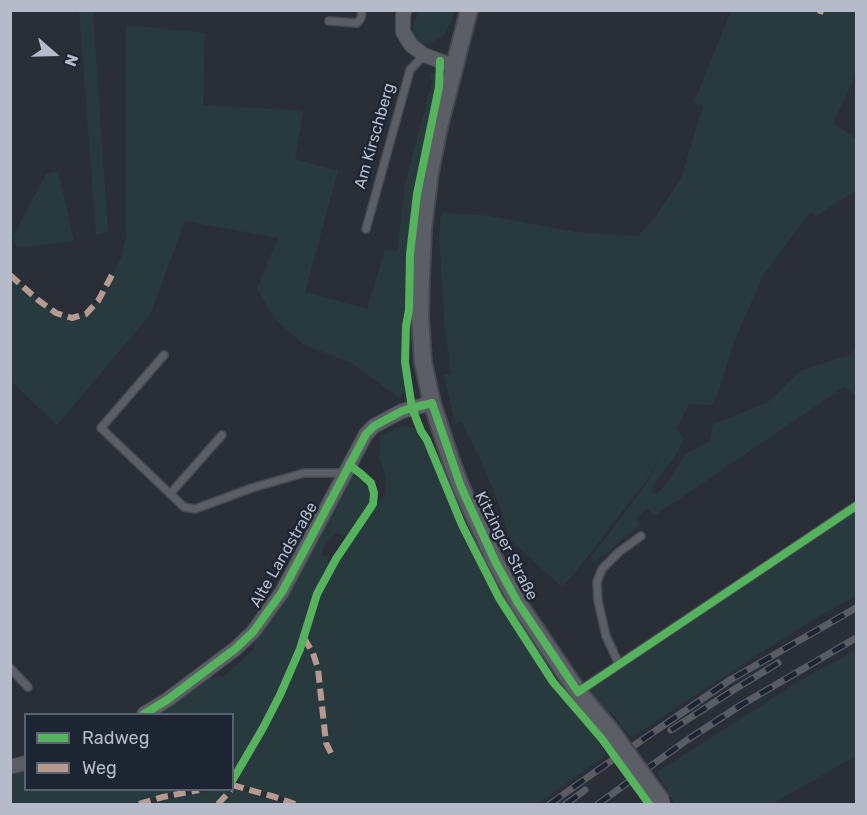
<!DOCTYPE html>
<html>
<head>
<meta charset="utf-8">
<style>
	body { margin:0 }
	#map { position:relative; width:867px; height:815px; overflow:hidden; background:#2a2f37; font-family:Rubik,sans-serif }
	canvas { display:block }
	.frame { position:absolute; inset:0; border:12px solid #b5bbc8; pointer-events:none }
	.legend { position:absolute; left:24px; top:713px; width:210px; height:78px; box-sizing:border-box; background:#1e2532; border:2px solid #5a616e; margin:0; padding:8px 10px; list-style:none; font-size:18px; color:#b5bbc8 }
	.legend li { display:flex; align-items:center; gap:12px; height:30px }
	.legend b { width:30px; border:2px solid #5a616e }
	.north { position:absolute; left:24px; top:24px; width:60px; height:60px; -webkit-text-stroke:4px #1e2532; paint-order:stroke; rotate:110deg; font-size:16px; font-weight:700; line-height:24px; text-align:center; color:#b5bbc8 }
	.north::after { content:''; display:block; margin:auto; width:21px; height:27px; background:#b5bbc8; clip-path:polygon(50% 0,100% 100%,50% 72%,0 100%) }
</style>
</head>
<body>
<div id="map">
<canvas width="867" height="815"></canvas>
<div class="frame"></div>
<ul class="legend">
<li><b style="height:8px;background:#56b35d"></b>Radweg</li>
<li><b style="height:8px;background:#b69a8f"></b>Weg</li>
</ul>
<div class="north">N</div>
</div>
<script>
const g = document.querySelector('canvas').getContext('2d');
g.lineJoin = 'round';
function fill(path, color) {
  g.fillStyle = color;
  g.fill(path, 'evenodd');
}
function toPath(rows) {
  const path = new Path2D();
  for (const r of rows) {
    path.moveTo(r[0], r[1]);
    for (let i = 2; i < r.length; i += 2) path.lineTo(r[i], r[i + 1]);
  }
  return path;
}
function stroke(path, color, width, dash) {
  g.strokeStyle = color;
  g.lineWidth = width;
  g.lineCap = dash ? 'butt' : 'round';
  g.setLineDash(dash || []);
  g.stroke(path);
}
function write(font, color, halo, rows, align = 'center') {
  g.font = font + ' Rubik,sans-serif';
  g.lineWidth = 5;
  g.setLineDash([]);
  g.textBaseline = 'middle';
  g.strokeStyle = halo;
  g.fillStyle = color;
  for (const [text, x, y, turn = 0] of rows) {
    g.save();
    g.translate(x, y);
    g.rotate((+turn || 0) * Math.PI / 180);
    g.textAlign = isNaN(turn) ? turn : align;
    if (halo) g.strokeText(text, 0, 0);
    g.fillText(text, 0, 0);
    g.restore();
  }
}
const green = toPath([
	[79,11,93,11,108,232,96,235],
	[418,11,418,10,454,11,452,20,443,37,429,43,423,44,417,40,414,36,412,28],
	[731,11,856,11,856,74,833,123,856,139,856,191,816,216,810,212,763,276,734,342,718,394,712,405,689,404,677,428,684,439,676,455,655,483,651,492,657,494,667,483,685,455,710,441,713,424,767,403,800,371,852,354,856,344,856,396,844,387,654,516,648,508,636,518,640,525,594,563,591,557,647,483,660,457,646,481,573,575,562,587,510,540,500,507,482,463,462,422,456,424,455,423,444,375,451,375,444,319,439,235,441,213,485,215,575,232,638,236,656,216,681,178,703,106,694,102],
	[126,25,205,33,203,105,291,110,303,112,295,159,338,171,305,292,367,309,385,249,397,251,405,184,432,82,430,73,438,74,438,87,416,193,408,254,406,309,404,326,406,384,405,391,399,398,351,363,303,344,274,318,257,289,278,238,185,221,150,315,57,425,11,381,11,275,38,301,56,313,72,319,86,314,98,301,121,258,126,236],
	[58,171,74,241,17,248,13,236,46,174],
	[401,426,412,427,419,431,424,439,477,560,502,608,530,651,565,700,599,738,597,741,607,755,537,804,300,804,277,795,245,787,240,783,239,779,242,768,267,730,308,638,318,597,347,548,374,507,386,494,385,475,379,457,380,436],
	[353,476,360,479,369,490,369,504,347,536,336,533,325,544,321,555,328,557,328,565,311,600,299,647,278,692,249,747,233,773,232,714,159,714,207,677,223,677,254,649,257,632,347,478],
	[856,509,856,596,816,618,706,688,631,738,611,712,607,713,587,688],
	[856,650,856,756,772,804,675,804,657,772,801,680],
	[25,771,26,790,183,790,132,804,11,804,11,774],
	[216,790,240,790,287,804,149,804,167,799]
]);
const service = toPath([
	[329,21,357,23,361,18,362,10],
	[366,229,410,70,424,55],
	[164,355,101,428,184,507,195,509,252,488,304,473,345,473],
	[170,494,222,435],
	[619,664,606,636,598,601,597,582,602,569,619,552,641,536],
	[10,668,28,687],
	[578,692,856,506]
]);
const minor = toPath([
	[405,10,403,15,403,32,411,45,424,55,454,66],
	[144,714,167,700,235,649,253,632,282,592,366,434,374,426,402,411,432,403],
	[10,767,26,763]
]);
const tertiary = toPath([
	[469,10,439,127,430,172,423,228,421,275,420,317,423,362,432,403,450,458,461,487,496,563,518,603,578,692,611,731]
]);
const rail = toPath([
	[671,730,735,689,778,663],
	[550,804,595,772,730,680,856,608],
	[566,804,585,790],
	[598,804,687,740,741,705,856,638]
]);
const tertiaryBridge = toPath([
	[611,731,662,802]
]);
const quiet = toPath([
	[820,14,821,10],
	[10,275,38,300,56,313,72,318,86,314,98,301,112,275],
	[304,638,313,653,318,669,326,743,331,753],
	[232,785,275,797,295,804],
	[139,804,163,797,199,790],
	[218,804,231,790]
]);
const cycleway = toPath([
	[440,61,439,87,417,194,410,254,409,310,406,326,405,362,412,408,421,431,427,440,462,525,499,598,553,682,602,739,649,804],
	[144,714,167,700,235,649,253,632,282,592,366,434,374,426,402,411,412,408,432,403,461,487,496,563,518,603,578,692,856,506],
	[232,781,263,728,280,695,300,649,317,594,336,559,373,504,374,493,371,483,360,473,349,465]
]);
const streetNames = [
	["Am Kirschberg",375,136,-74],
	["Kitzinger Straße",506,546,63],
	["Alte Landstraße",284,555,-60]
];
fill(green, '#283a3e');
stroke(service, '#464a50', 10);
stroke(minor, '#464a50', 16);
stroke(tertiary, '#464a50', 20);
stroke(service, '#5b5e65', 7);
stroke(minor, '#5b5e65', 14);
stroke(tertiary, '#5b5e65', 16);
stroke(rail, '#595c62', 7);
stroke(rail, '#1e2532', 4.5, [14]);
stroke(tertiaryBridge, '#464a50', 20, []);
stroke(tertiaryBridge, '#5b5e65', 16);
stroke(quiet, '#b69a8f', 6, [12, 6]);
stroke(cycleway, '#56b35d', 8);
write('16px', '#b5bbc8', '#1e2532', streetNames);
</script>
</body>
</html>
